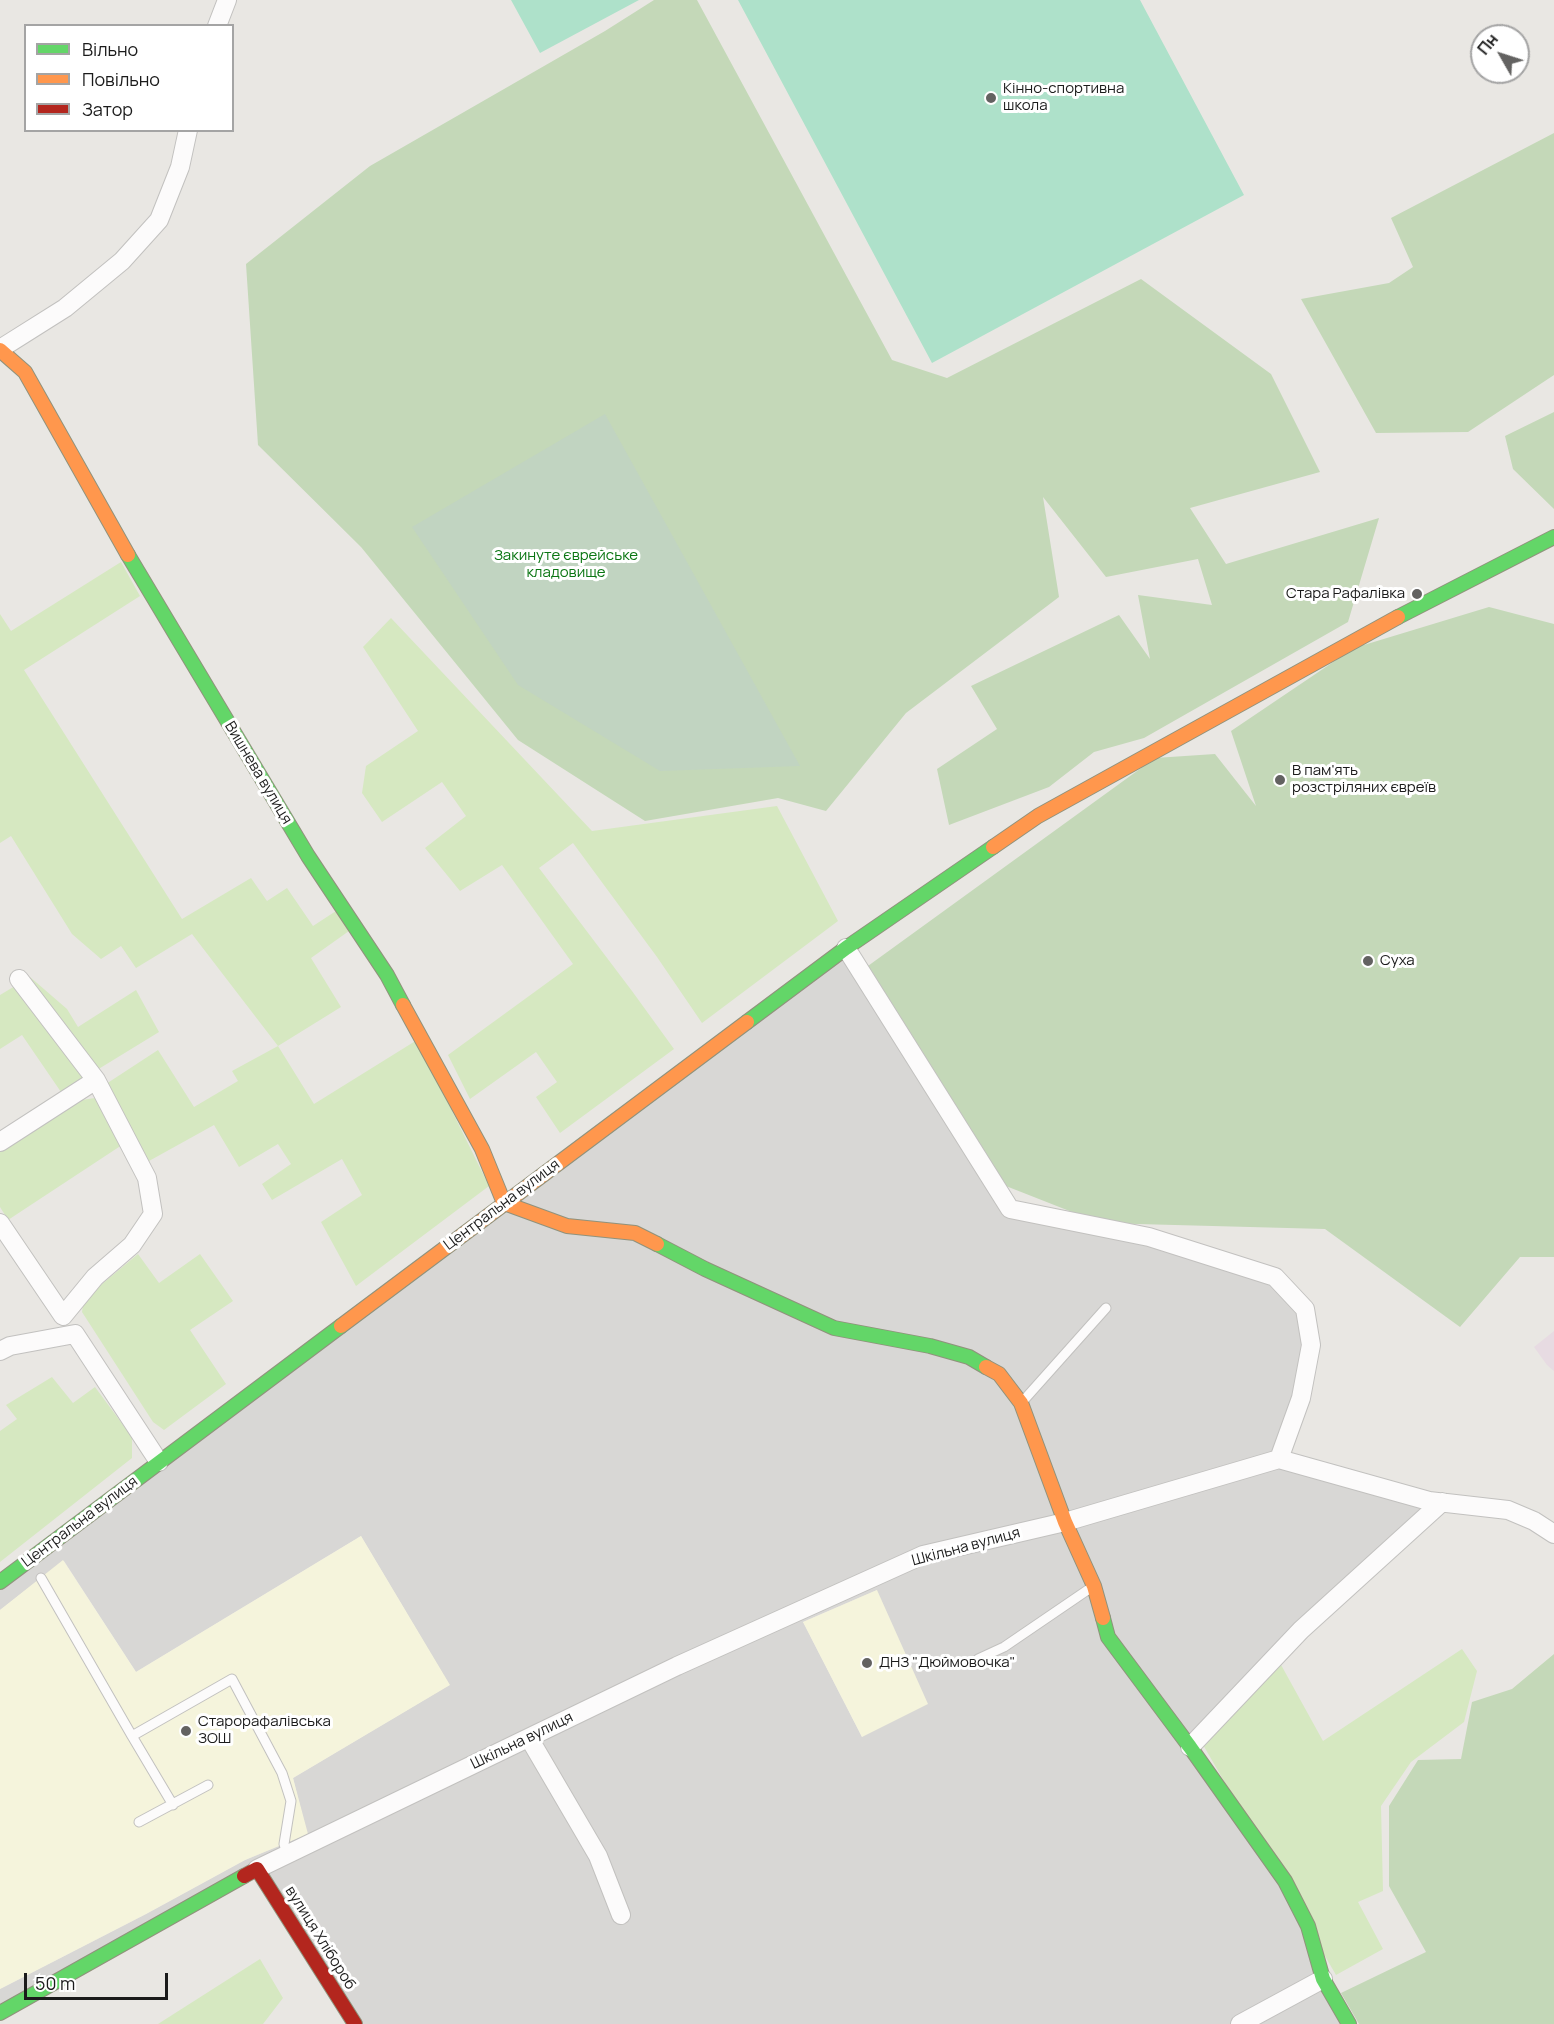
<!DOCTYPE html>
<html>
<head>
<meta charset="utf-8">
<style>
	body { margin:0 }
	#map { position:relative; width:1554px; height:2024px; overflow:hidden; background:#e9e7e3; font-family:Manrope,sans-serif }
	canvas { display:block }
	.legend { position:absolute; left:24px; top:24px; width:210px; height:108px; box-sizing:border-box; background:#fff; border:2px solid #a4a4a4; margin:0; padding:8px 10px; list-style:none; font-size:18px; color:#1b1b1b }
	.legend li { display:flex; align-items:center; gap:12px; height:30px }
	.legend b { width:30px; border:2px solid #a4a4a4 }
	.north { position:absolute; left:1470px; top:24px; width:60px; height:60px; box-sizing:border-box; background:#fff; border:2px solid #a4a4a4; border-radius:50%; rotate:309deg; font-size:16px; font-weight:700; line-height:24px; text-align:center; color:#1b1b1b }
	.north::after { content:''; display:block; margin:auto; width:21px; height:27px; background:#636261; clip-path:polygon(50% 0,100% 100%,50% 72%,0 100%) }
	.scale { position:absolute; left:24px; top:1973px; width:144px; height:27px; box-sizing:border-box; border:3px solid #1b1b1b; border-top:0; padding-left:8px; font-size:18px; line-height:21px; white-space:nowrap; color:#1b1b1b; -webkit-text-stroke:4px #fff; paint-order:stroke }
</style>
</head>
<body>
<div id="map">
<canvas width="1554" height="2024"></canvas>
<ul class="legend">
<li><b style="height:8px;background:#63d668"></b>Вільно</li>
<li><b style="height:8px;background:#ff974d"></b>Повільно</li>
<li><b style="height:8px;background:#b3261e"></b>Затор</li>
</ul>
<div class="north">Пн</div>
<div class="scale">50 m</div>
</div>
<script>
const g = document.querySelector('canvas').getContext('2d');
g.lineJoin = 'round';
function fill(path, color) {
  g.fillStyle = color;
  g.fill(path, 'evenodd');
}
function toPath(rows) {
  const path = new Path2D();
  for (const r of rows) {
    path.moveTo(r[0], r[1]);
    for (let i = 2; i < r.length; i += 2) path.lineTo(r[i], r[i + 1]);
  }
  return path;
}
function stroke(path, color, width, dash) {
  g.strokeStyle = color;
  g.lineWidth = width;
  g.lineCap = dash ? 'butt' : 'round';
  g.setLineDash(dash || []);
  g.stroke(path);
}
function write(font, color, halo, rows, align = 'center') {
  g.font = font + ' Manrope,sans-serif';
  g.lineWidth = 6;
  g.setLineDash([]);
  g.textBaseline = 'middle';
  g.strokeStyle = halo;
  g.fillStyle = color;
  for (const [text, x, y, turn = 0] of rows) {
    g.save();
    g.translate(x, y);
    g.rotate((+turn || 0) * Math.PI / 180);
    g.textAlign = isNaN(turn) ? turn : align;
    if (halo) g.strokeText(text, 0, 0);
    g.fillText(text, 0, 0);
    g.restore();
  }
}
const residential = toPath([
	[846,948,1010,1209,1275,1277,1305,1309,1311,1345,1279,1459,1442,1502,1190,1747,1285,1881,1349,2024,355,2024,257,1869,0,2013,0,1989,146,1914,245,1860,307,1834,293,1778,449,1685,361,1536,136,1672,64,1561,0,1610,0,1582],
	[877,1590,862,1737,803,1622]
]);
const industrial = toPath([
	[1554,1331,1554,1371,1547,1365,1534,1347]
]);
const education = toPath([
	[361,1536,450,1685,293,1778,308,1834,245,1860,146,1914,0,1989,0,1610,63,1560,136,1672],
	[877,1590,928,1704,862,1737,803,1622]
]);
const grass = toPath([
	[121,562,140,596,24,670,182,919,251,878,267,901,287,888,313,926,336,911,349,931,311,958,341,1007,278,1046,314,1104,417,1040,489,1186,356,1286,321,1222,362,1195,342,1159,272,1200,262,1184,291,1164,278,1144,239,1167,214,1125,149,1161,106,1084,158,1050,194,1107,238,1081,232,1071,278,1046,192,934,136,968,121,946,101,959,72,934,11,836,0,843,0,614,11,631],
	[391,618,592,831,777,806,838,921,702,1023,657,957,573,843,539,868,632,991,674,1049,560,1133,536,1097,557,1082,536,1052,470,1099,448,1055,573,964,502,865,460,891,425,848,466,816,442,782,382,822,362,793,366,766,418,731,363,647],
	[30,977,67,1009,78,1027,136,990,159,1032,61,1092,22,1035,0,1049,0,995],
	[95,1098,125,1143,8,1220,0,1207,0,1149,75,1101],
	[138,1254,159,1283,200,1254,233,1301,190,1330,226,1384,164,1430,153,1422,82,1312,84,1299],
	[52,1377,73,1403,95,1387,132,1437,132,1458,0,1562,0,1431,17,1419,6,1405],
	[1462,1649,1477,1671,1464,1722,1411,1762,1381,1806,1383,1891,1358,1902,1383,1949,1336,1975,1202,1743,1280,1663,1323,1741],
	[260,1959,283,1998,263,2024,158,2024]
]);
const forest = toPath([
	[654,0,697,0,892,360,947,378,1141,279,1271,374,1320,472,1190,508,1226,564,1379,518,1348,622,1144,738,1094,752,1049,787,949,825,937,769,997,729,971,686,1119,615,1150,659,1138,595,1212,605,1198,559,1106,577,1043,497,1059,597,906,713,826,811,778,798,645,821,518,740,361,547,258,445,246,264,370,166,605,31],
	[1554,133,1554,375,1468,432,1376,433,1301,299,1389,283,1413,267,1391,218],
	[1554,412,1554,509,1513,469,1505,436],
	[1489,607,1554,624,1554,1257,1520,1257,1460,1327,1325,1229,1100,1223,983,1177,861,971,1155,758,1215,754,1256,806,1231,731,1354,648],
	[1554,1654,1554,2024,1359,2024,1341,1993,1426,1952,1389,1886,1389,1806,1418,1760,1461,1759,1472,1702,1512,1689]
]);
const cemetery = toPath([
	[605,414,800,766,660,771,518,685,412,527]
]);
const pitch = toPath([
	[511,0,639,0,540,53],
	[738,0,1140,0,1244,195,932,363]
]);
const lane = toPath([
	[1023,1401,1106,1308],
	[41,1578,132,1736,232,1679,282,1773,291,1801,284,1844,287,1854],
	[978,1659,1004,1647,1092,1587],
	[132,1736,173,1805],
	[139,1822,208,1785]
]);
const street = toPath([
	[217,26,227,0],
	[0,349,65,308,122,261,159,220,180,167,188,130],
	[846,948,1010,1209,1149,1237,1275,1277,1305,1309,1311,1345,1301,1398,1279,1459],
	[0,1142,96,1080],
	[0,1223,63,1316,95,1277,132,1245,153,1214,147,1178,96,1080,19,979],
	[0,1351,10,1346,75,1334,159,1462],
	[1279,1459,1429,1501,1508,1510,1534,1521,1554,1534],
	[529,1738,598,1856,621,1915],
	[1190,1747,1301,1630,1442,1502],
	[257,1869,677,1666,923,1555,1065,1522,1279,1459],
	[1240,2024,1323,1979]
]);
const fast = toPath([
	[128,555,308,856,387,975,403,1005],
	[1398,617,1554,537],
	[747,1022,846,948,993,847],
	[657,1244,705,1269,834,1328,930,1346,969,1357,986,1367],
	[0,1582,341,1326],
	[1103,1618,1108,1637,1190,1747,1285,1881,1308,1926,1323,1979,1349,2024],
	[0,2013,244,1876]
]);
const slow = toPath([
	[0,350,25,372,128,555],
	[993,847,1038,816,1398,617],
	[403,1005,482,1149,504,1203,567,1226,635,1233,657,1244],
	[341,1326,747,1022],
	[986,1367,999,1374,1021,1403,1065,1522,1094,1586,1103,1618]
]);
const jam = toPath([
	[244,1876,257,1869,355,2024]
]);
const markers = [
	[991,98,6,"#636261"],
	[1417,594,6,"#636261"],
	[1280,780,6,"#636261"],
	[1368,961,6,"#636261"],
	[867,1663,6,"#636261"],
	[186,1731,6,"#636261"]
];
const poiNames = [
	["Кінно-спортивна",1003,89],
	["школа",1003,106],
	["Стара Рафалівка",1405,594,"right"],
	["В пам'ять",1292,771],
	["розстріляних євреїв",1292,788],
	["Суха",1380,961],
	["ДНЗ \"Дюймовочка\"",879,1663],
	["Старорафалівська",198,1722],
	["ЗОШ",198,1739]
];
const parkNames = [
	["Закинуте єврейське",566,556],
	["кладовище",566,573]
];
const streetNames = [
	["Вишнева вулиця",258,773,59],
	["Центральна вулиця",502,1205,-37],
	["Центральна вулиця",80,1522,-37],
	["Шкільна вулиця",966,1547,-15],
	["Шкільна вулиця",522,1741,-26],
	["вулиця Хлібороб",320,1938,58]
];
fill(residential, '#d8d7d5');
fill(industrial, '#e7dbe2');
fill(education, '#f5f4dc');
fill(grass, '#d6e8c1');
fill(forest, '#c4d8b8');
fill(cemetery, '#c1d4c1');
fill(pitch, '#aee1ca');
stroke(lane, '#c2c1bf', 11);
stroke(street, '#c2c1bf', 20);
stroke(fast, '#90927c', 16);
stroke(slow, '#90927c', 16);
stroke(jam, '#90927c', 16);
stroke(lane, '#fcfbfb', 9);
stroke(street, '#fcfbfb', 18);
stroke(fast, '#63d668', 14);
stroke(slow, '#ff974d', 14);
stroke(jam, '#b3261e', 14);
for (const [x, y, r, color] of markers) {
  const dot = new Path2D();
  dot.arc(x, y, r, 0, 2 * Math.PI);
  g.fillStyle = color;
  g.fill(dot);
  stroke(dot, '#fff', 2);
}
write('15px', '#1b1b1b', '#fff', poiNames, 'left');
write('15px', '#0b7613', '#fff', parkNames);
write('15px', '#1b1b1b', '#fff', streetNames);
</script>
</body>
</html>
